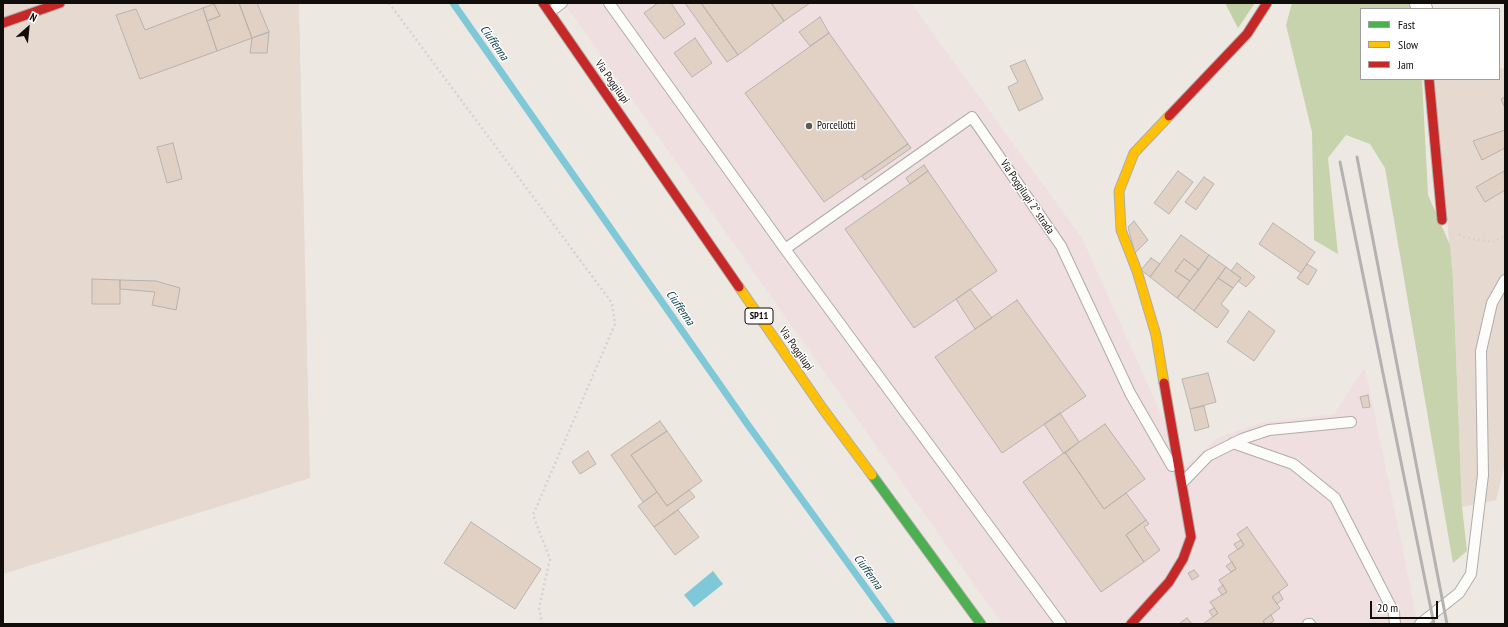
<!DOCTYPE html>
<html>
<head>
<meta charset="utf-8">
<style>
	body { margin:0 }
	#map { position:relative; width:1508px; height:627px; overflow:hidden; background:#eee8e3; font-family:"PT Sans Narrow",sans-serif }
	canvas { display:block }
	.frame { position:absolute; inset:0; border:4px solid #110d0a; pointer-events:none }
	.legend { position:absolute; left:1360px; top:8px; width:140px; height:72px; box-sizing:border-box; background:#fff; border:1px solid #a09e9d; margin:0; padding:5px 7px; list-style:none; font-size:12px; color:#110d0a }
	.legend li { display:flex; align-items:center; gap:8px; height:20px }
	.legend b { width:20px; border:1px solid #a09e9d }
	.north { position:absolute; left:8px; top:8px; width:40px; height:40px; -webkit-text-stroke:3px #fff; paint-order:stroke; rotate:27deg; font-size:11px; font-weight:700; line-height:16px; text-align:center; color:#110d0a }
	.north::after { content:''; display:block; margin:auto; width:14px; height:18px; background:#110d0a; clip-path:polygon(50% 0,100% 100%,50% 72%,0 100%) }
	.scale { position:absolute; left:1370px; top:601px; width:68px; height:18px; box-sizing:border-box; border:2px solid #110d0a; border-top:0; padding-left:5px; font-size:12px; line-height:14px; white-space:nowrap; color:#110d0a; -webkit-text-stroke:3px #fff; paint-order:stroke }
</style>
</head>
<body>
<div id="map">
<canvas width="1508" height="627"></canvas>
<div class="frame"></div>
<ul class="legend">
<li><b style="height:5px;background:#4caf50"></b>Fast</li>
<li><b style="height:5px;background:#ffc107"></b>Slow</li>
<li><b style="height:5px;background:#c62828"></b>Jam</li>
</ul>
<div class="north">N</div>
<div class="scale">20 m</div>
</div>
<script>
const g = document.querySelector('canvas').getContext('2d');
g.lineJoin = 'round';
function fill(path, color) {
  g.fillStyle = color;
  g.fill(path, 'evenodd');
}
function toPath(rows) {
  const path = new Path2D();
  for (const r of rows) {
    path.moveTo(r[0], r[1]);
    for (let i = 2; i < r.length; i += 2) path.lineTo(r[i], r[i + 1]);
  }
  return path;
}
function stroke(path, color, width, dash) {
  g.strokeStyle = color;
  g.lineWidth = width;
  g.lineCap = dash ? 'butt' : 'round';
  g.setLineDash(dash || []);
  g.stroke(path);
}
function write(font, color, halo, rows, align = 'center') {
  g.font = font + ' "PT Sans Narrow",sans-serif';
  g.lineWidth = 3;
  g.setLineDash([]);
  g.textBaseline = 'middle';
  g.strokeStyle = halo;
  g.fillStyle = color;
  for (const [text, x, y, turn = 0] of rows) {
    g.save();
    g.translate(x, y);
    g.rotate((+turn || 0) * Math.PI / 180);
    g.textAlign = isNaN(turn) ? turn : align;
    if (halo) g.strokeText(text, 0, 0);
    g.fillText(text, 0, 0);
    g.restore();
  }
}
const commercial = toPath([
	[564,3,911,3,1082,238,1185,467,1219,437,1261,423,1334,414,1365,367,1418,624,1002,624]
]);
const built = toPath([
	[3,3,299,3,310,478,3,574],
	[1505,68,1505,464,1496,500,1462,507,1453,280,1433,79,1499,79,1499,69]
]);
const green = toPath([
	[1292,3,1410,3,1413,9,1361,9,1361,79,1422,79,1428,195,1450,245,1453,280,1462,507,1467,551,1453,563,1385,168,1370,144,1346,135,1328,158,1338,254,1314,240,1312,132,1286,25]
]);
const forest = toPath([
	[1225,3,1255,3,1238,28]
]);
const water = toPath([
	[713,571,723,584,694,607,684,595]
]);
const stream = toPath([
	[453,3,748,425,892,624]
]);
const building = toPath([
	[218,3,239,3,252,38,217,51,207,21,220,16,214,4,218,3],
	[239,3,257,3,269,32,252,38,239,3],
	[658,3,671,3,685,24,664,39,644,13,658,3],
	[685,3,701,3,738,55,727,62,685,3],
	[701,3,771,3,784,21,738,55,701,3],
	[771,3,810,3,784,21,771,3],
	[214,4,220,16,207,21,203,8,214,4],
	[203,8,217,51,140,79,116,15,136,9,145,30,203,8],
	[820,17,829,33,810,46,799,32,820,17],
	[269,32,267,53,250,53,252,38,269,32],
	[829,33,908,144,824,202,745,93,829,33],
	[695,38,712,63,692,77,674,53,695,38],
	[1025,60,1043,99,1019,111,1008,87,1018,82,1010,66,1025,60],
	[1505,97,1505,108,1501,99,1505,97],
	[1505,130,1505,148,1482,160,1473,141,1505,130],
	[173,143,182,179,167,183,157,147,173,143],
	[908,144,911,148,865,180,862,176,908,144],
	[924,165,928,171,910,184,906,178,924,165],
	[928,171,997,271,914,328,845,229,928,171],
	[1178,171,1193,182,1169,214,1154,203,1178,171],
	[1504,171,1505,190,1485,202,1476,187,1504,171],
	[1204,177,1214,184,1196,210,1185,202,1204,177],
	[1134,221,1148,240,1135,253,1128,227,1134,221],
	[1273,223,1315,252,1301,273,1259,244,1273,223],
	[1181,235,1209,255,1199,270,1184,259,1175,271,1190,281,1177,298,1150,277,1181,235],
	[1209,255,1226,267,1194,311,1177,298,1209,255],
	[1151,258,1160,264,1150,277,1141,270,1151,258],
	[1184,259,1199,270,1190,281,1175,271,1184,259],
	[1237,263,1255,277,1246,287,1238,281,1241,278,1231,271,1237,263],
	[1307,264,1317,270,1308,285,1297,278,1307,264],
	[1226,267,1241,278,1233,288,1218,278,1226,267],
	[1218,278,1233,288,1221,304,1229,311,1217,328,1194,311,1218,278],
	[92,279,120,280,120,304,92,304,92,279],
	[120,280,156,281,180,288,176,310,152,305,155,292,120,289,120,280],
	[970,289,992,318,975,329,956,299,970,289],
	[1017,300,1086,396,1002,453,935,357,1017,300],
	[1249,311,1275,331,1254,361,1227,342,1249,311],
	[1208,373,1216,402,1190,409,1182,379,1208,373],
	[1368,395,1370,407,1363,408,1360,397,1368,395],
	[1204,406,1209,427,1195,431,1190,409,1204,406],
	[1060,413,1079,442,1064,454,1044,424,1060,413],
	[660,421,667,431,631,455,657,492,643,502,611,455,660,421],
	[1105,424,1145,479,1104,509,1065,452,1105,424],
	[667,431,702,481,667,506,631,455,667,431],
	[588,451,596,464,580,474,572,462,588,451],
	[1065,452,1104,509,1126,493,1146,520,1126,535,1144,562,1101,592,1023,482,1065,452],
	[689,490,695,497,654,527,638,506,657,492,667,506,689,490],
	[678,510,699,537,675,555,654,527,678,510],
	[1146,520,1149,524,1144,527,1160,550,1144,562,1126,535,1146,520],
	[471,522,541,569,515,609,444,563,471,522],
	[1247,527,1288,585,1272,597,1280,608,1263,621,1265,624,1203,624,1218,613,1210,602,1227,592,1219,580,1236,569,1228,556,1244,545,1237,534,1247,527],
	[1241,540,1244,545,1238,550,1234,544,1241,540],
	[1232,562,1236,569,1231,572,1226,566,1232,562],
	[1194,570,1199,576,1192,580,1188,573,1194,570],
	[1223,585,1227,592,1222,595,1218,589,1223,585],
	[1279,592,1283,599,1277,604,1272,597,1279,592],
	[1214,608,1218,613,1213,617,1209,611,1214,608],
	[1271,615,1274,621,1269,624,1265,624,1263,621,1271,615],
	[1187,618,1192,624,1179,624,1187,618]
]);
const path = toPath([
	[389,3,612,303,615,324,533,515,550,559,539,608,542,624],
	[1459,234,1463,237,1493,242,1505,236]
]);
const lane = toPath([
	[609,3,785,249,1061,624],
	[550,12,562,3],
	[785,249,972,117,1061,246,1130,393,1172,466],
	[1233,443,1293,464,1335,498,1394,613,1395,624],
	[1182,483,1208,456,1242,439,1269,430,1351,422],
	[1308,624,1310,624],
	[1420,624,1459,593,1471,574,1483,475,1481,351,1492,303,1505,280]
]);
const street = toPath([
	[1420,3,1422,9]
]);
const fast = toPath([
	[872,475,981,624]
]);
const slow = toPath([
	[739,287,823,409,872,475],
	[1164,383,1156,335,1137,271,1121,230,1119,191,1134,153,1169,116]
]);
const jam = toPath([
	[543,3,739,287],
	[3,23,60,3],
	[1429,79,1442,220],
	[1169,116,1247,34,1267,3],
	[1131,624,1169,582,1183,559,1191,537,1164,383]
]);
const rail = toPath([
	[1357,157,1447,624],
	[1340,162,1434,624]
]);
const markers = [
	[809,126,4,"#5e5a56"]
];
const shields = [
	[759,316,28]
];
const shieldNames = [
	["SP11",759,316]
];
const streetNames = [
	["Via Poggilupi",612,82,55],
	["Via Poggilupi 2° strada",1027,197,56],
	["Via Poggilupi",796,349,55]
];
const poiNames = [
	["Porcellotti",817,126]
];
const waterNames = [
	["Ciuffenna",494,43,55],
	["Ciuffenna",680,308,55],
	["Ciuffenna",868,572,54]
];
fill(commercial, '#f0dfe0');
fill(built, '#e6d9d0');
fill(green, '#c6d3ad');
fill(forest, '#c2d0a5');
fill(water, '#7ec8d8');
stroke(stream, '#7ec8d8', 7);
fill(building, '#e1d1c4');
stroke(building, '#b7b3af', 1);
stroke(lane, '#b0aca8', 12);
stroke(street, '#b0aca8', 22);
stroke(fast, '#b0aca8', 11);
stroke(slow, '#b0aca8', 11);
stroke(jam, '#b0aca8', 11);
stroke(path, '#d4d3d2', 2.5, [2, 3]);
stroke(lane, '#fcfcfb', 10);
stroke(street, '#fcfcfb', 20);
stroke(fast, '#4caf50', 9);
stroke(slow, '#ffc107', 9);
stroke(jam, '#c62828', 9);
stroke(rail, '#b3b2b1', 3);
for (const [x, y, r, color] of markers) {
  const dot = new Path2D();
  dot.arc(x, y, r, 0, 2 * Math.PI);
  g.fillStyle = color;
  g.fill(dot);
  stroke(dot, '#fff', 1.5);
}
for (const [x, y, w] of shields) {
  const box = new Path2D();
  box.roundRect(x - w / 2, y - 8, w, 16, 3);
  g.fillStyle = '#fff';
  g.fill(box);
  stroke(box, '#110d0a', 1);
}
write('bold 10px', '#110d0a', null, shieldNames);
write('11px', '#110d0a', '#fff', streetNames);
write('11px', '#110d0a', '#fff', poiNames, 'left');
write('italic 12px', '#0a3d47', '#fff', waterNames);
</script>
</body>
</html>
